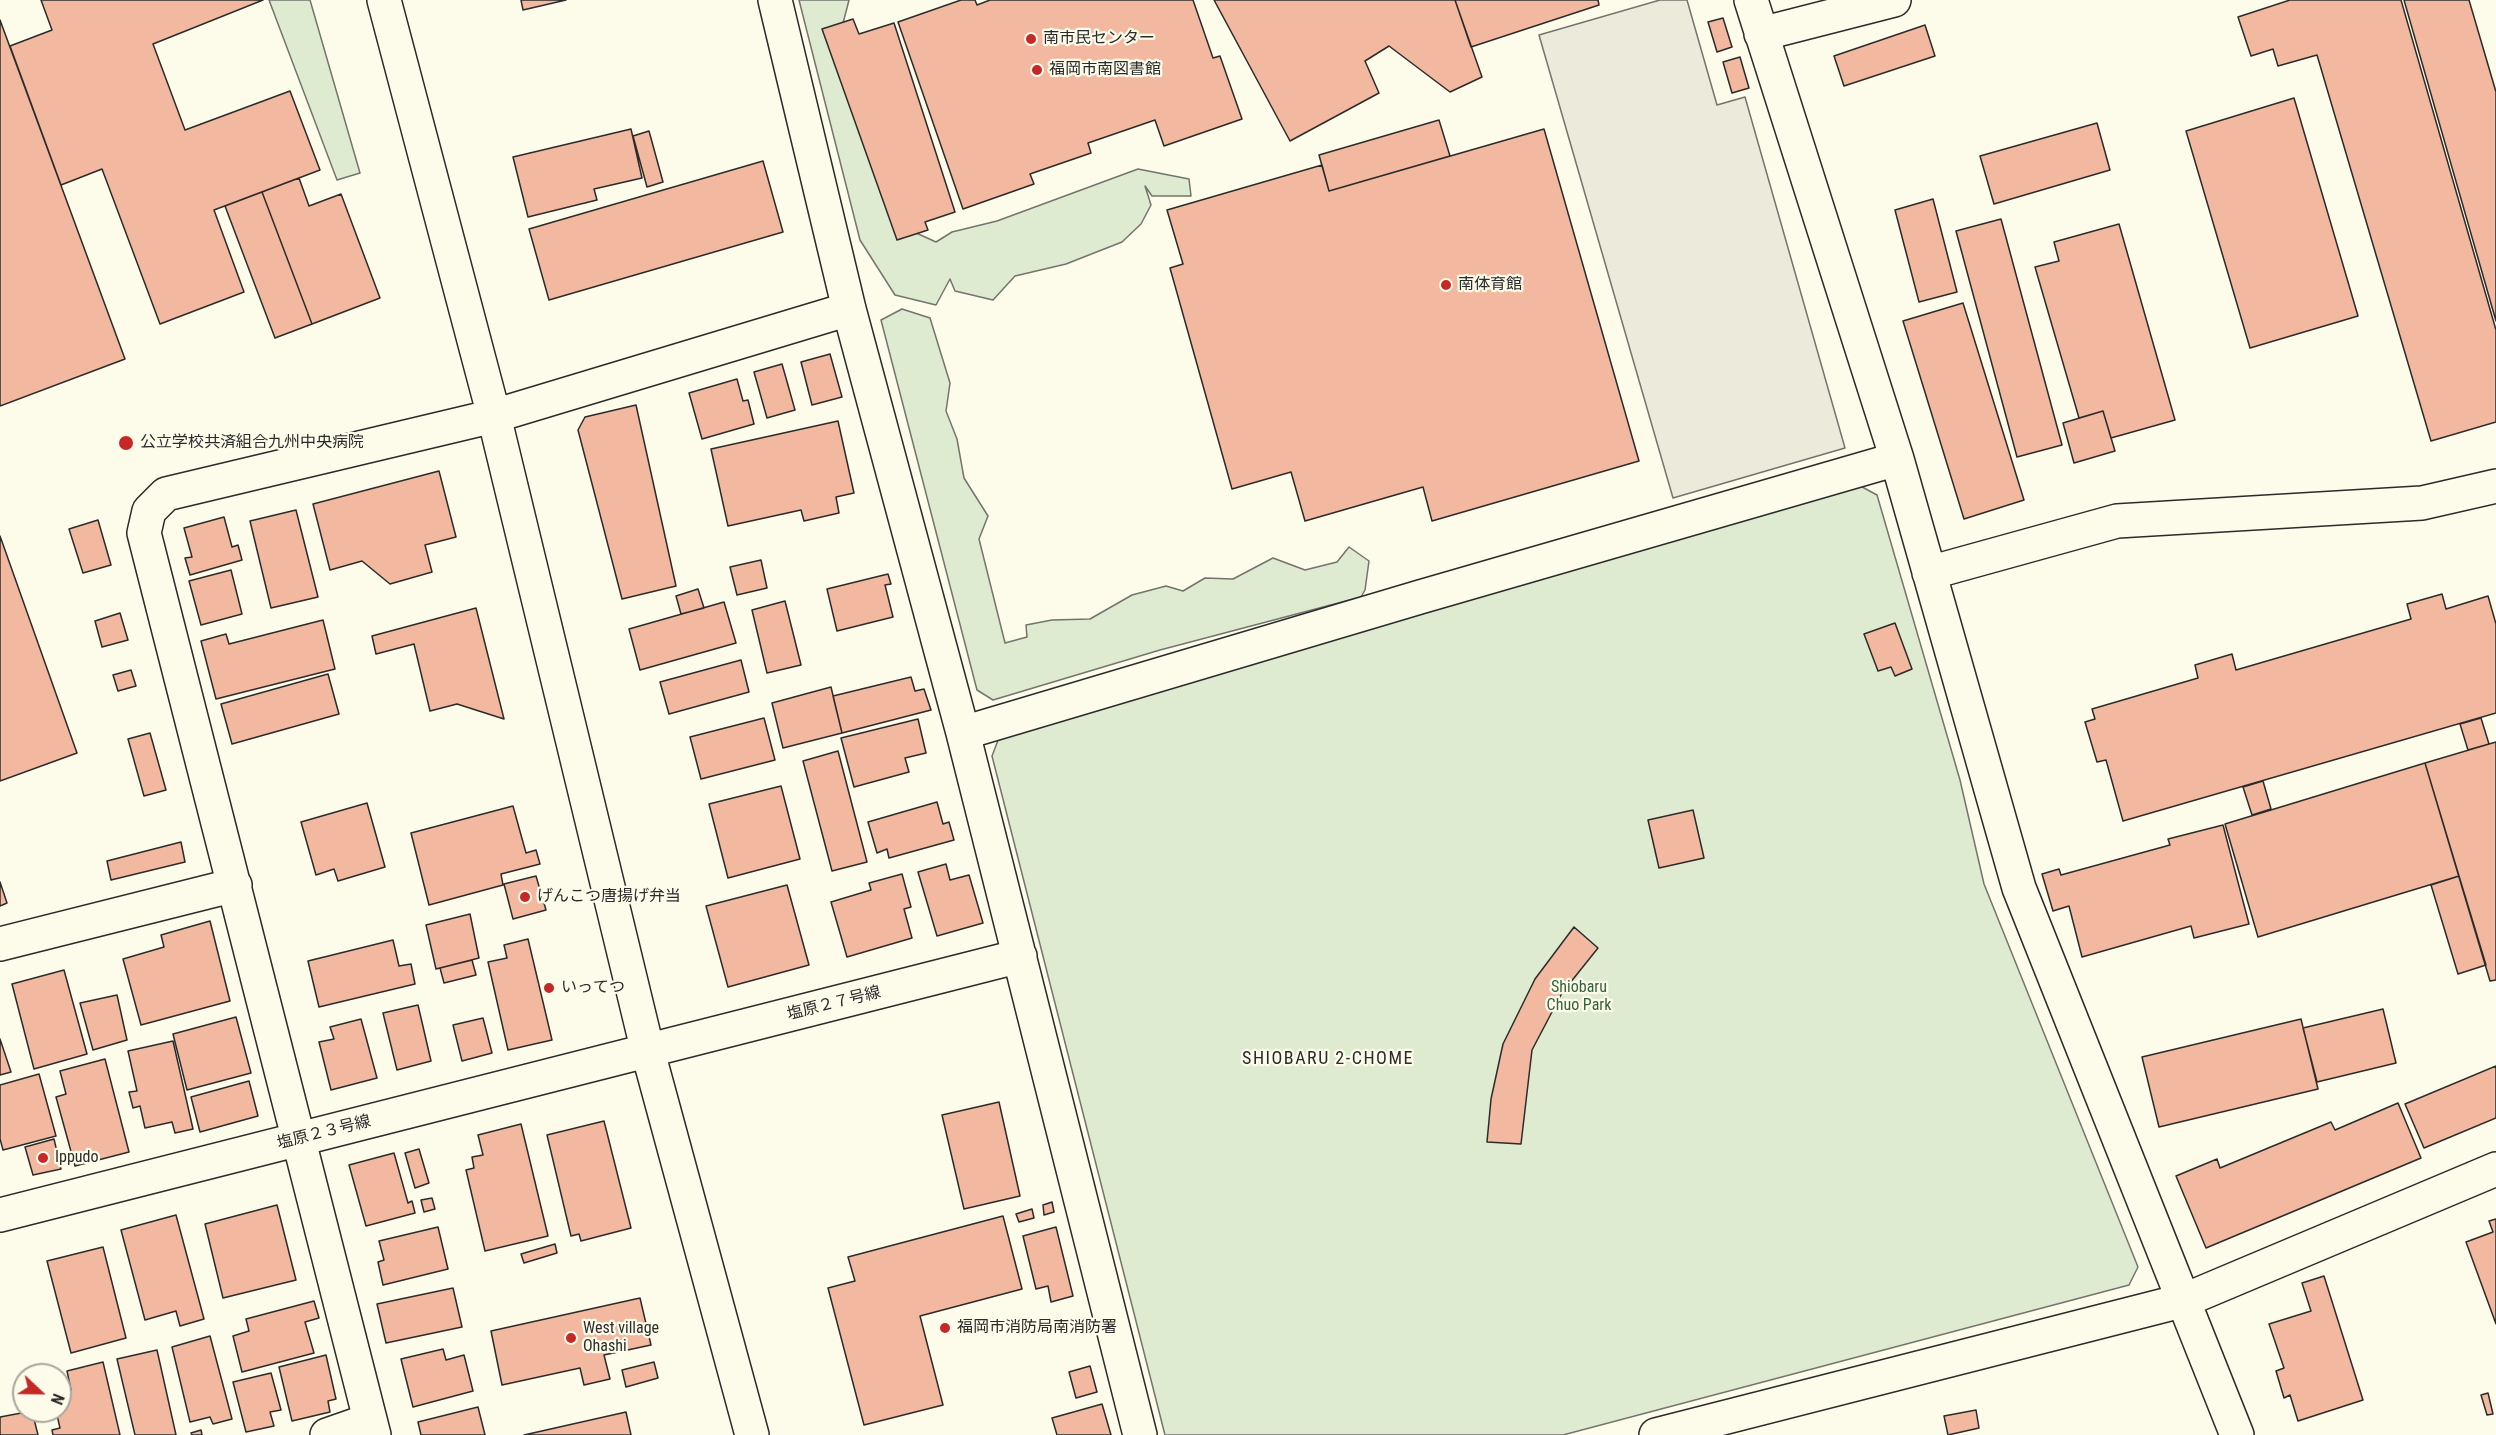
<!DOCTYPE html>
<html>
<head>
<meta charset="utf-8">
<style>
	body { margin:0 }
	#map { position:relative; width:2496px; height:1435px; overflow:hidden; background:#fdfbea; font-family:"Roboto Condensed",sans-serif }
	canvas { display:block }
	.north { position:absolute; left:12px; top:1363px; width:60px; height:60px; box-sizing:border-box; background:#fdfbea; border:2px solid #a9a89e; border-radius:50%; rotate:112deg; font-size:16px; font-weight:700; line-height:24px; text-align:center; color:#2b2b2b }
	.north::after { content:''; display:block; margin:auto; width:21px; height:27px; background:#c62828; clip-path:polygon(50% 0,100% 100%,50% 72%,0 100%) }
</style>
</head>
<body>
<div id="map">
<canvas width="2496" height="1435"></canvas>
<div class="north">N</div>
</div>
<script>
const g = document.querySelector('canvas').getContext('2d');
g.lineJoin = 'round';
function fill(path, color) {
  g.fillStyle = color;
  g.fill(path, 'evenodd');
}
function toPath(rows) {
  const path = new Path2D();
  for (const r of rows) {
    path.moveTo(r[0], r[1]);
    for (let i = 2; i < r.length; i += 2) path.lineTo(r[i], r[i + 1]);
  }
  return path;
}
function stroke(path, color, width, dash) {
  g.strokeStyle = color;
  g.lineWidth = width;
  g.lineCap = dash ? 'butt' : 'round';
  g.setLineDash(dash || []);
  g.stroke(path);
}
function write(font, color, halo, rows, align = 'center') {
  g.font = font + ' "Roboto Condensed","Noto Sans JP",sans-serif';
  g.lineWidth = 4.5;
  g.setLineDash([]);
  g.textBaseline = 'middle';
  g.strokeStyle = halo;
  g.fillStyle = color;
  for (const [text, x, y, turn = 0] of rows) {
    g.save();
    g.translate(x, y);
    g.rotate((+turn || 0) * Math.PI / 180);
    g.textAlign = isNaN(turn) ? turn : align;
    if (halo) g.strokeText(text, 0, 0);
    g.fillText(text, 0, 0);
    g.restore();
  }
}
const green = toPath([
	[269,0,310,0,360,173,337,180,269,0],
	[799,0,849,0,841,31,914,232,936,242,952,232,997,221,1138,169,1189,179,1191,196,1152,196,1145,186,1151,205,1141,224,1122,242,1066,264,1015,276,993,300,955,291,950,279,936,305,895,295,860,240,799,0],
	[902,309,930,318,950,383,946,411,957,439,964,478,988,516,979,539,1005,643,1027,637,1026,625,1052,620,1090,619,1132,595,1166,586,1183,591,1205,578,1233,579,1273,558,1305,570,1337,562,1349,547,1369,561,1365,590,1361,597,1160,650,993,700,977,690,881,320,902,309],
	[1853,482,1877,495,1960,780,1984,884,2138,1267,2129,1285,1563,1435,1165,1435,992,756,1000,735,1853,482]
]);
const parking = toPath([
	[1660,0,1687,0,1717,105,1745,97,1845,448,1673,498,1539,35,1660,0]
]);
const building = toPath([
	[41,0,263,0,153,44,185,130,290,91,320,170,214,210,244,292,160,324,102,169,61,185,10,46,52,30,41,0],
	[521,0,566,0,523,10,521,0],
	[961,0,975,0,977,5,990,0,1193,0,1213,58,1220,56,1242,119,1164,146,1155,120,1088,143,1091,153,1030,174,1034,184,963,209,898,22,961,0],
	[1214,0,1455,0,1482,77,1450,92,1389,46,1365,61,1379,93,1290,141,1214,0],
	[1455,0,1598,0,1599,5,1471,47,1455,0],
	[2401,0,2496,330,2496,422,2431,441,2317,55,2278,66,2273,49,2251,56,2238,17,2290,0,2401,0],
	[2404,0,2469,0,2496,92,2496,321,2404,0],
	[1723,18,1732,47,1717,52,1708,22,1723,18],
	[853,19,859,34,894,23,955,212,925,222,928,230,897,240,822,29,853,19],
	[0,20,125,359,0,406,0,20],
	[1925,25,1935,56,1844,86,1834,56,1925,25],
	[1740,57,1749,88,1732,93,1723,62,1740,57],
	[2294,98,2358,316,2250,348,2186,131,2294,98],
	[1439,120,1450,156,1329,191,1319,155,1439,120],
	[2097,123,2110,170,1994,204,1980,156,2097,123],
	[631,129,642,178,594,189,597,200,528,217,513,157,631,129],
	[1544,129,1639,461,1432,521,1423,487,1305,521,1291,472,1232,489,1170,268,1183,264,1167,210,1322,165,1329,191,1544,129],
	[649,131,663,182,647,187,633,136,649,131],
	[763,161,783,232,549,300,529,229,763,161],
	[299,178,309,206,341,194,380,298,312,324,262,192,299,178],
	[262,192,312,324,275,338,225,206,262,192],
	[1933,199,1957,292,1919,302,1895,210,1933,199],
	[2001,219,2062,445,2017,457,1956,231,2001,219],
	[2119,224,2175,420,2111,438,2103,411,2079,418,2035,267,2059,261,2054,242,2119,224],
	[1963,303,2024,500,1964,519,1903,321,1963,303],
	[830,354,842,397,812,405,801,362,830,354],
	[782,364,795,410,767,418,754,372,782,364],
	[737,379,743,401,748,400,754,424,702,439,689,393,737,379],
	[636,405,676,586,622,599,578,430,585,417,636,405],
	[2103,411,2115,451,2074,463,2063,423,2103,411],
	[838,421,854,493,836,497,839,513,804,521,801,510,728,526,711,449,838,421],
	[439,471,456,537,425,545,432,572,390,584,362,561,330,570,313,504,439,471],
	[296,510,318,597,271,608,250,521,296,510],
	[224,517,232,547,238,545,242,560,190,575,185,558,192,557,184,528,224,517],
	[98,520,111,565,83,573,69,529,98,520],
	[0,536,77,753,0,781,0,536],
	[761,560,767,588,737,595,730,567,761,560],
	[231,570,242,614,201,625,189,581,231,570],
	[888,574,891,584,885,585,893,617,837,631,827,589,888,574],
	[698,589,704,608,681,614,676,596,698,589],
	[2442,594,2446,609,2488,596,2496,624,2496,713,2123,821,2106,760,2097,762,2085,722,2095,719,2092,709,2198,678,2195,665,2232,654,2236,670,2411,619,2407,604,2442,594],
	[785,601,801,665,767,673,752,610,785,601],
	[724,602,736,643,640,670,629,629,724,602],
	[476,608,504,719,457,704,430,711,414,644,376,654,372,636,476,608],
	[120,613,128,640,102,647,95,621,120,613],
	[323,620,335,669,216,699,201,641,226,634,229,644,323,620],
	[1895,623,1912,669,1895,676,1891,667,1878,671,1864,634,1895,623],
	[741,660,749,692,669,714,660,682,741,660],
	[131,670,136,686,118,691,113,675,131,670],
	[328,674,339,714,232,744,221,704,328,674],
	[911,677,915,691,924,689,931,710,842,733,833,696,911,677],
	[831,687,842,733,783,748,772,703,831,687],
	[764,718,775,760,701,779,690,737,764,718],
	[2481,718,2489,744,2468,750,2460,724,2481,718],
	[918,719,926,753,905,758,909,772,854,787,841,738,918,719],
	[150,733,166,790,144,796,128,739,150,733],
	[2496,742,2496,980,2490,981,2425,763,2496,742],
	[838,751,867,862,832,871,803,761,838,751],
	[2425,763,2459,876,2258,937,2225,824,2425,763],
	[2263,781,2271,809,2252,815,2243,787,2263,781],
	[781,786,800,859,728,878,709,804,781,786],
	[937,802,943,824,949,822,954,840,889,858,887,849,877,853,868,822,937,802],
	[367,803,385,867,338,881,334,869,316,875,301,822,367,803],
	[513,806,526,853,536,850,540,864,501,874,503,885,429,905,411,833,513,806],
	[1693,810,1704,858,1659,868,1648,820,1693,810],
	[2223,825,2249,924,2194,938,2191,926,2082,957,2069,906,2053,911,2042,874,2059,869,2061,875,2170,845,2168,839,2223,825],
	[181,842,185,862,111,880,107,861,181,842],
	[946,864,950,880,969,875,983,923,937,936,918,872,946,864],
	[902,874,911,907,904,909,912,938,847,957,831,902,871,890,869,883,902,874],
	[536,876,546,910,513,919,504,884,536,876],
	[2459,876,2486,965,2458,974,2431,885,2459,876],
	[0,882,7,903,0,906,0,882],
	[787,885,809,965,728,987,706,906,787,885],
	[470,914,479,958,436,969,426,925,470,914],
	[210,921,230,1001,141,1025,123,959,164,947,161,935,210,921],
	[1574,927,1598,948,1562,993,1532,1050,1521,1144,1487,1142,1491,1099,1503,1044,1535,979,1574,927],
	[528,939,552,1040,508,1050,488,962,507,958,504,945,528,939],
	[393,940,399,966,411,964,415,984,319,1007,308,961,393,940],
	[472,960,476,975,444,983,440,968,472,960],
	[64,970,87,1054,34,1069,12,984,64,970],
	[117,995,127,1040,93,1050,80,1003,117,995],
	[418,1005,431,1061,397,1070,383,1013,418,1005],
	[2383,1009,2396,1063,2317,1082,2303,1028,2383,1009],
	[236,1017,251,1073,187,1090,173,1034,236,1017],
	[483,1018,492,1053,462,1061,453,1025,483,1018],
	[361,1019,377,1078,331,1090,319,1042,334,1039,330,1027,361,1019],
	[2301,1019,2318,1089,2159,1127,2142,1057,2301,1019],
	[0,1039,11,1072,0,1075,0,1039],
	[173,1041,193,1129,175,1133,172,1122,145,1128,140,1106,133,1108,129,1092,137,1091,128,1051,173,1041],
	[105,1059,129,1152,75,1166,56,1097,66,1094,60,1071,105,1059],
	[2496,1066,2496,1118,2424,1148,2405,1104,2496,1066],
	[39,1074,56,1136,3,1150,0,1139,0,1085,39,1074],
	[249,1081,258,1116,200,1132,191,1097,249,1081],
	[999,1102,1020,1196,964,1209,942,1115,999,1102],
	[2398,1103,2421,1158,2206,1248,2176,1176,2217,1159,2220,1168,2331,1122,2335,1130,2398,1103],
	[604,1121,631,1228,581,1241,579,1234,571,1236,547,1135,604,1121],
	[521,1124,548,1236,485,1251,466,1170,474,1168,472,1157,483,1155,478,1135,521,1124],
	[54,1139,61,1169,33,1175,25,1147,54,1139],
	[419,1149,429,1183,415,1188,405,1153,419,1149],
	[394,1153,408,1203,412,1201,415,1213,366,1226,349,1165,394,1153],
	[432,1198,435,1209,424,1212,421,1200,432,1198],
	[1052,1202,1054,1212,1044,1215,1043,1205,1052,1202],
	[277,1205,296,1280,223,1298,205,1224,277,1205],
	[1032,1209,1034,1218,1019,1222,1016,1214,1032,1209],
	[176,1215,204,1319,180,1326,176,1311,145,1320,121,1230,176,1215],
	[1003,1216,1022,1289,920,1316,943,1405,864,1425,828,1288,855,1281,848,1257,1003,1216],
	[2496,1219,2496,1324,2466,1242,2493,1232,2489,1221,2496,1219],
	[438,1227,448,1269,383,1285,378,1262,384,1260,379,1241,438,1227],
	[1056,1227,1073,1296,1051,1302,1048,1286,1036,1289,1023,1236,1056,1227],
	[555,1244,557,1253,524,1263,521,1254,555,1244],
	[103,1247,126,1338,71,1353,47,1261,103,1247],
	[2324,1276,2363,1400,2298,1421,2290,1395,2284,1398,2276,1371,2284,1368,2269,1324,2311,1311,2302,1283,2324,1276],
	[453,1288,462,1327,386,1343,377,1304,453,1288],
	[640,1298,651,1345,604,1355,610,1379,584,1385,580,1368,502,1385,491,1331,640,1298],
	[314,1301,319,1318,305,1322,314,1353,242,1372,233,1336,249,1331,246,1319,314,1301],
	[210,1336,232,1419,213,1424,210,1417,190,1422,172,1347,210,1336],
	[443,1349,446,1360,464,1355,473,1391,413,1407,401,1359,443,1349],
	[157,1350,176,1435,135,1435,117,1359,157,1350],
	[326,1355,336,1399,328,1401,330,1412,292,1421,279,1367,326,1355],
	[103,1362,120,1435,53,1435,52,1430,60,1428,56,1411,60,1411,60,1393,71,1390,67,1371,103,1362],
	[654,1362,658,1378,626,1387,622,1370,654,1362],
	[1090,1366,1097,1392,1076,1398,1069,1372,1090,1366],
	[271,1373,281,1410,270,1412,274,1426,246,1432,233,1382,271,1373],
	[2488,1393,2493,1414,2487,1415,2481,1395,2488,1393],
	[1102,1404,1111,1435,1057,1435,1052,1418,1102,1404],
	[478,1407,485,1435,421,1435,418,1422,478,1407],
	[1976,1410,1979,1428,1948,1435,1944,1416,1976,1410],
	[32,1411,38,1435,0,1435,0,1417,32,1411],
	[626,1412,631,1435,524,1435,626,1412],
	[201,1430,202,1435,192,1435,191,1433,201,1430]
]);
const minor = toPath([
	[384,0,494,416,648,1052,752,1435],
	[775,0,849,309,963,733,1140,1435],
	[1751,0,1897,459,2019,888,2237,1435],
	[1761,34,1894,0],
	[1929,573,2117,521,2422,503,2496,486],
	[963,733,1420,597,1897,459],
	[0,944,235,885],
	[0,1215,1020,956],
	[327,1435,370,1420],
	[374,1435,144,533,149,511,166,494,494,416,849,309],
	[1656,1435,2185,1300,2496,1169]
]);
const markers = [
	[1031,39,6,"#c62828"],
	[1037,70,6,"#c62828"],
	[1446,285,6,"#c62828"],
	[126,443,8,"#c62828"],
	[525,897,6,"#c62828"],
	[549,988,6,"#c62828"],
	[43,1158,6,"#c62828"],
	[945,1328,6,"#c62828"],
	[571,1338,6,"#c62828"]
];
const poiNames = [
	["南市民センター",1043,39],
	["福岡市南図書館",1049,70],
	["南体育館",1458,285],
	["公立学校共済組合九州中央病院",140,443],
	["げんこつ唐揚げ弁当",537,897],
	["いってつ",561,988],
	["Ippudo",55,1158],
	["福岡市消防局南消防署",957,1328],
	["West village",583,1329],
	["Ohashi",583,1347]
];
const parkNames = [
	["Shiobaru",1579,988],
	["Chuo Park",1579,1006]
];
const streetNames = [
	["塩原２７号線",834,1004,-14],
	["塩原２３号線",324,1133,-14]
];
const neighbourhoodNames = [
	["SHIOBARU 2-CHOME",1328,1059]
];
fill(green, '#deebd1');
stroke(green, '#74746e', 1.5);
fill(parking, '#eceadb');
stroke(parking, '#74746e', 1.5);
fill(building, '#f2b8a0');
stroke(building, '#2b2b2b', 1.5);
stroke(minor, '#2b2b2b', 36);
stroke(minor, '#fdfbea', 33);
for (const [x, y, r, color] of markers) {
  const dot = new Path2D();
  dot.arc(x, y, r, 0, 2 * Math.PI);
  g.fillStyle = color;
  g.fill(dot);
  stroke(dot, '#fdfbea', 2);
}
write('16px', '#2b2b2b', '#fdfbea', poiNames, 'left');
write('16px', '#34623c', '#fdfbea', parkNames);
write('16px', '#2b2b2b', '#fdfbea', streetNames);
g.letterSpacing = '1.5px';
write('18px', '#2b2b2b', '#fdfbea', neighbourhoodNames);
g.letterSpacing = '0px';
</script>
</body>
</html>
